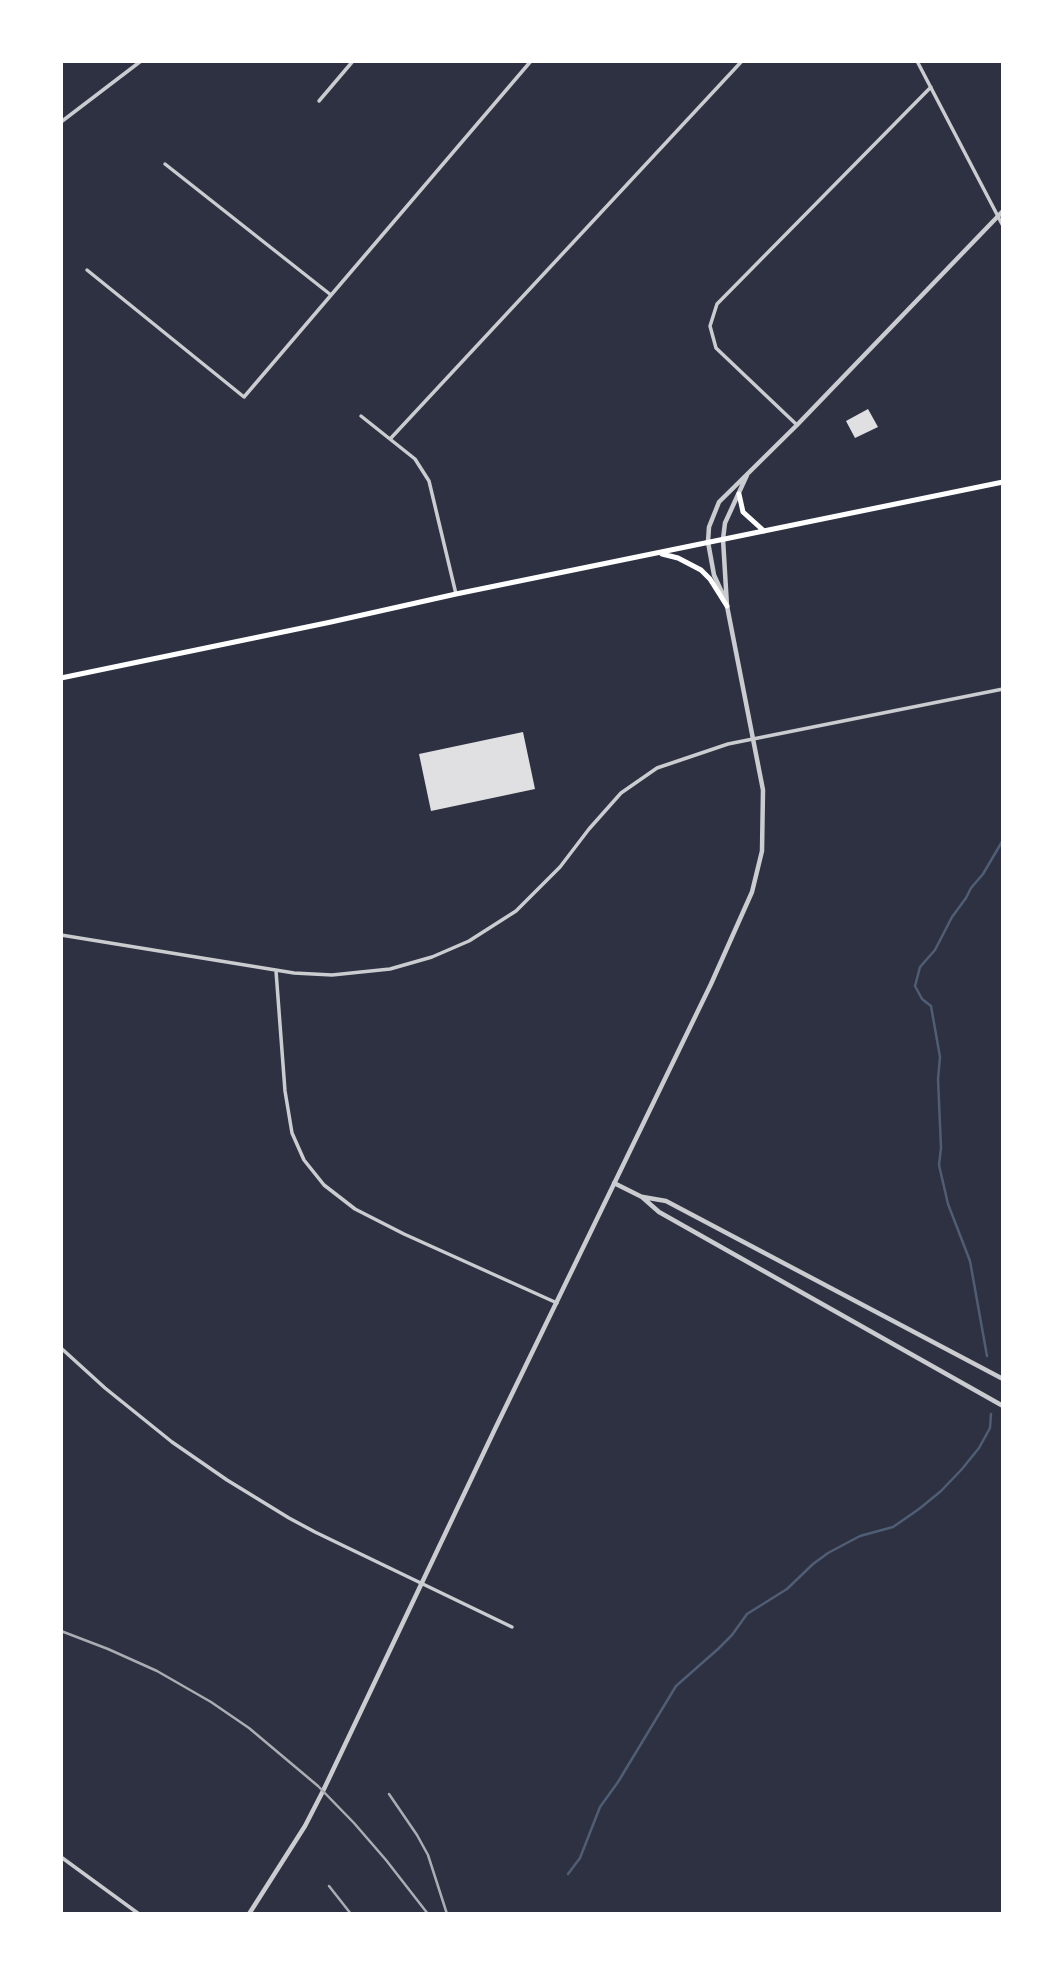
<!DOCTYPE html>
<html>
<head>
<meta charset="utf-8">
<style>
	body { margin:0 }
	#map { position:relative; width:1064px; height:1975px; overflow:hidden; background:#2d3142; font-family:"Alegreya Sans",sans-serif }
	canvas { display:block }
	.frame { position:absolute; inset:0; border:63px solid #fff; pointer-events:none }
</style>
</head>
<body>
<div id="map">
<canvas width="1064" height="1975"></canvas>
<div class="frame"></div>
</div>
<script>
const g = document.querySelector('canvas').getContext('2d');
g.lineJoin = 'round';
function toPath(rows) {
  const path = new Path2D();
  for (const r of rows) {
    path.moveTo(r[0], r[1]);
    for (let i = 2; i < r.length; i += 2) path.lineTo(r[i], r[i + 1]);
  }
  return path;
}
function stroke(path, color, width, dash) {
  g.strokeStyle = color;
  g.lineWidth = width;
  g.lineCap = dash ? 'butt' : 'round';
  g.setLineDash(dash || []);
  g.stroke(path);
}
function fill(path, color) {
  g.fillStyle = color;
  g.fill(path, 'evenodd');
}
const stream = toPath([
	[987,1356,970,1261,948,1204,939,1165,941,1148,938,1079,940,1057,931,1006,922,999,915,986,920,967,935,950,952,917,966,898,971,888,983,874,1003,840],
	[568,1874,580,1858,600,1807,618,1782,676,1686,718,1649,732,1635,747,1614,787,1589,813,1564,828,1553,860,1536,893,1527,919,1509,941,1491,962,1469,979,1448,990,1428,991,1414]
]);
const building = toPath([
	[868,409,878,427,855,438,846,421],
	[523,732,535,789,431,811,419,754]
]);
const minor = toPath([
	[917,61,1003,226],
	[319,101,353,61],
	[61,122,141,61],
	[165,164,331,295],
	[87,270,244,397,531,61],
	[361,416,415,459,429,481,456,594],
	[797,425,716,348,710,326,717,304,931,87],
	[391,438,742,61],
	[61,935,294,973,332,975,390,969,432,957,469,941,516,911,560,867,589,829,621,793,657,768,728,744,1003,689],
	[276,971,285,1091,292,1133,304,1160,324,1185,355,1209,404,1234,557,1303],
	[61,1348,105,1388,172,1442,227,1480,289,1518,315,1532,512,1627],
	[61,1857,139,1914]
]);
const tertiary = toPath([
	[724,597,714,575,708,542,709,527,719,502,797,425,1003,211],
	[614,1183,642,1197,659,1212,1003,1406],
	[643,1197,666,1201,1003,1379],
	[249,1914,305,1826,323,1791,494,1431,711,984,752,892,762,851,763,790,727,606,723,539,725,523,747,475]
]);
const primary = toPath([
	[739,494,743,512,764,531],
	[662,554,678,558,701,570,710,579,727,606],
	[61,678,331,622,456,594,1003,482]
]);
const rail = toPath([
	[61,1631,108,1649,157,1671,211,1702,249,1728,318,1786,354,1823,386,1860,428,1914],
	[389,1794,417,1835,428,1855,447,1914],
	[329,1886,351,1914]
]);
stroke(stream, '#4f5d75', 2.5);
fill(building, '#e0e0e3');
stroke(minor, '#caccd0', 3.5);
stroke(tertiary, '#caccd0', 4.5);
stroke(primary, '#fff', 5);
stroke(rail, '#abadb3', 2.5);
</script>
</body>
</html>
